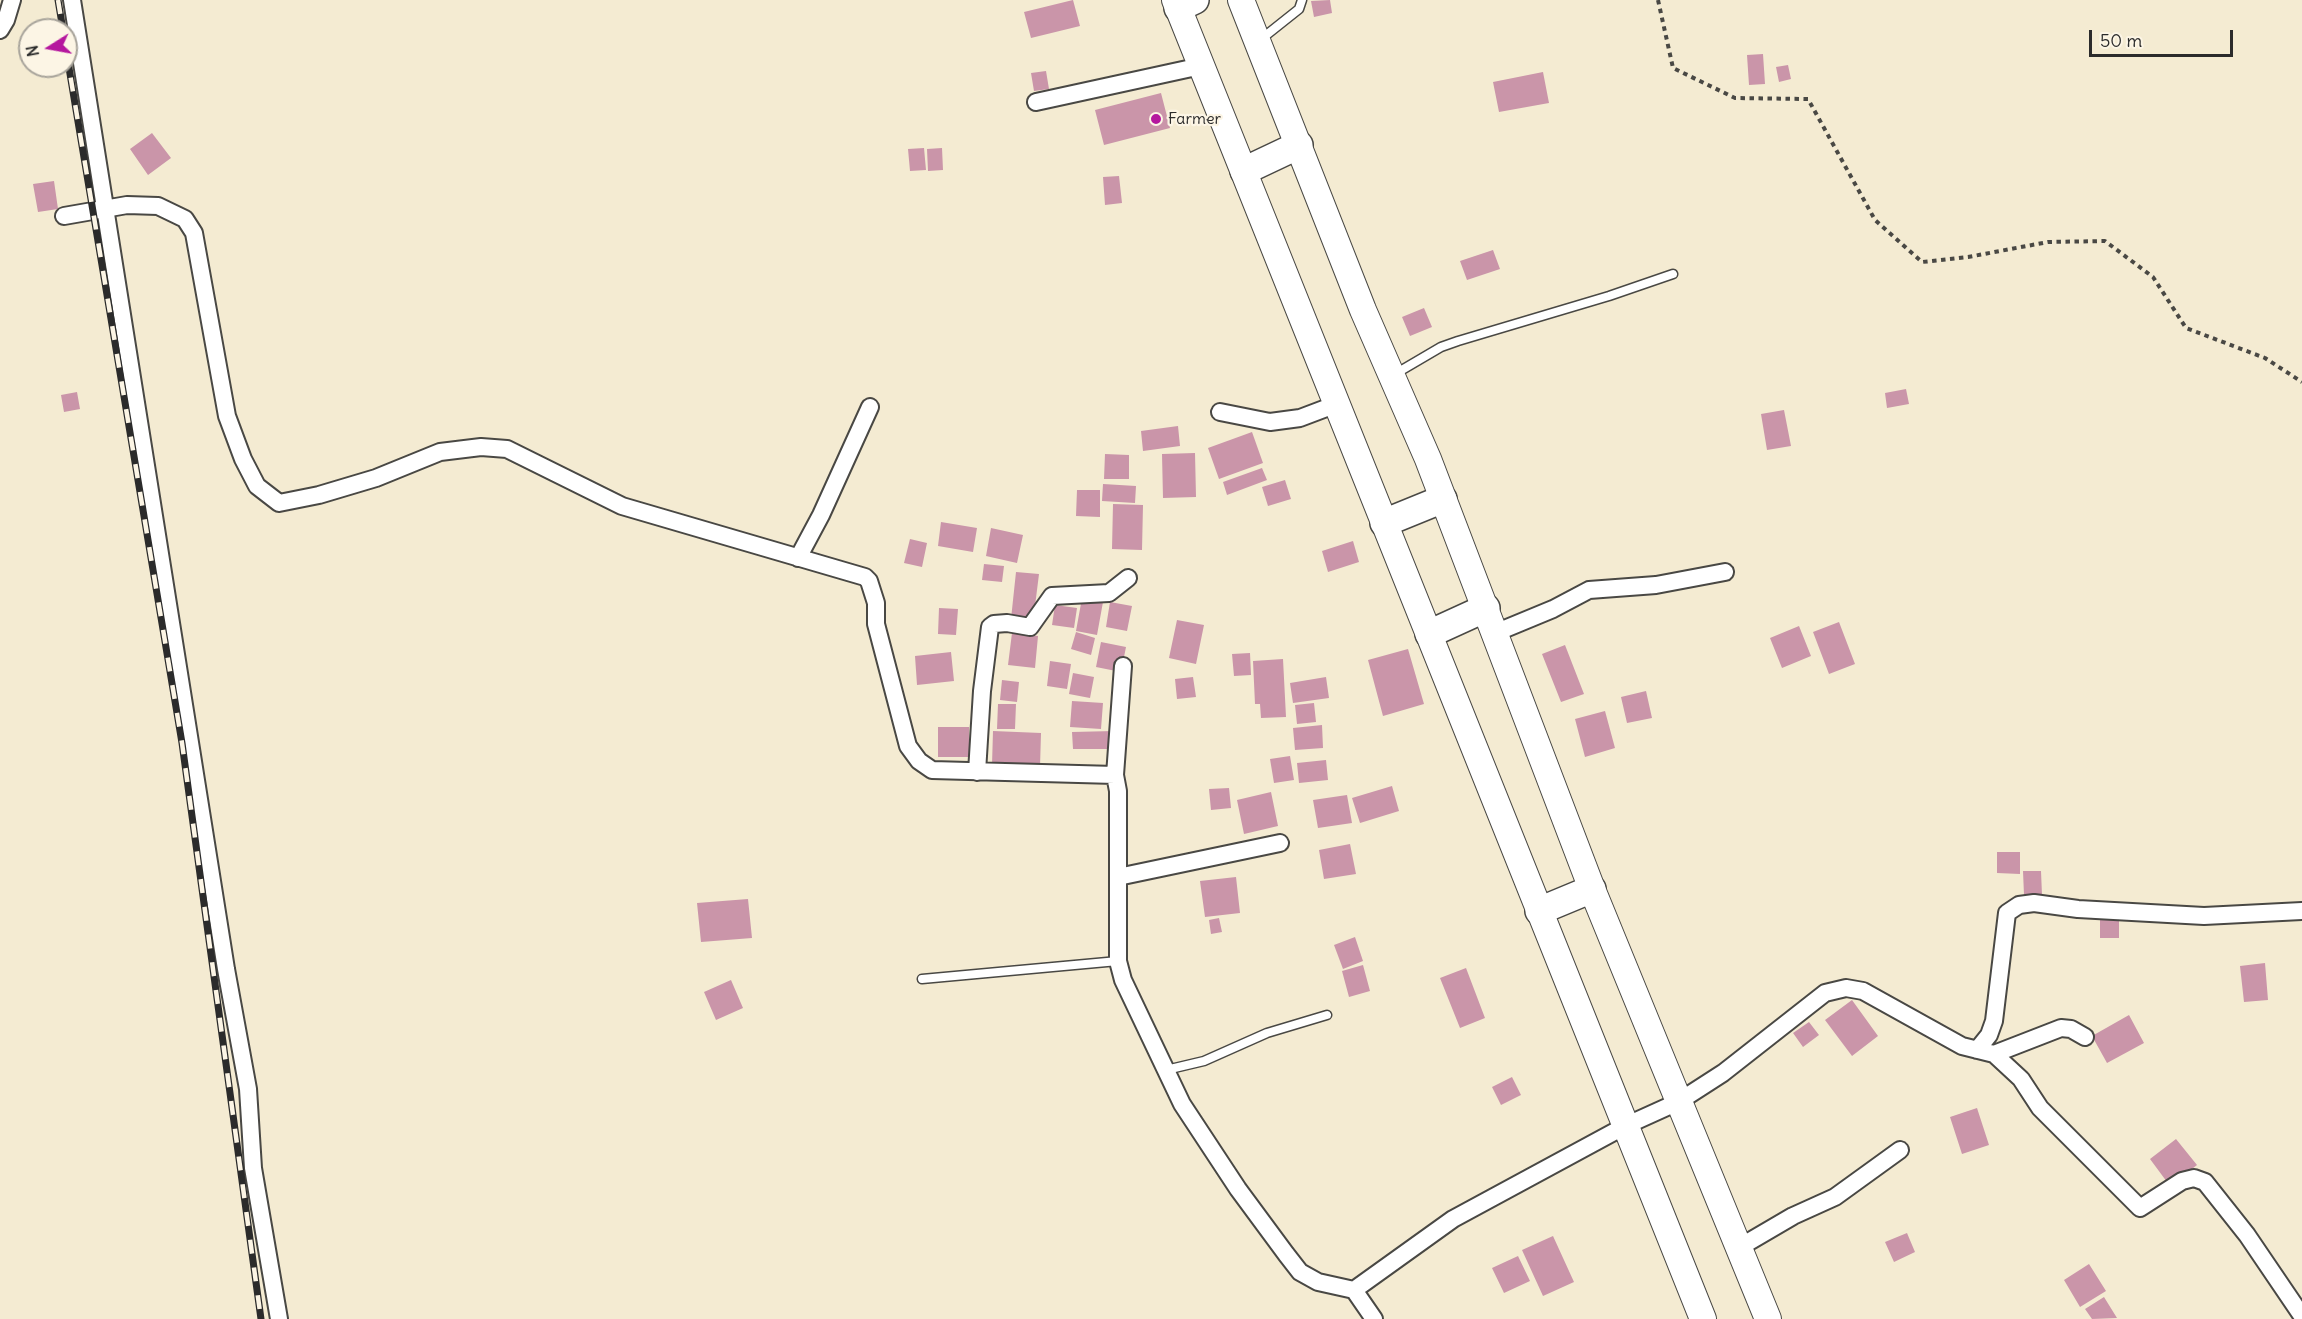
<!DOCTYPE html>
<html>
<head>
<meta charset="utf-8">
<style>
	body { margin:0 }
	#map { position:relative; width:2302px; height:1319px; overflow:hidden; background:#f4ebd2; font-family:Delius,sans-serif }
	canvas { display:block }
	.north { position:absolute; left:18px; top:18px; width:60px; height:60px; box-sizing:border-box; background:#fcf5e5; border:2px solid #a8a49b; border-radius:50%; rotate:259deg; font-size:16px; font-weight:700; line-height:24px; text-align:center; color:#2b2b2b }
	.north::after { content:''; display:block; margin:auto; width:21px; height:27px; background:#b5179e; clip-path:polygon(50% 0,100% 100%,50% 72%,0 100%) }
	.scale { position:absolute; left:2089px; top:30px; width:144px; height:27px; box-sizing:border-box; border:3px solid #2b2b2b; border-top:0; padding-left:8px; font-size:18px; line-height:21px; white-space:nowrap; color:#2b2b2b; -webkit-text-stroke:4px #fcf5e5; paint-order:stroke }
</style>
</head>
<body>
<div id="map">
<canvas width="2302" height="1319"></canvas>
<div class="north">N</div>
<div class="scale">50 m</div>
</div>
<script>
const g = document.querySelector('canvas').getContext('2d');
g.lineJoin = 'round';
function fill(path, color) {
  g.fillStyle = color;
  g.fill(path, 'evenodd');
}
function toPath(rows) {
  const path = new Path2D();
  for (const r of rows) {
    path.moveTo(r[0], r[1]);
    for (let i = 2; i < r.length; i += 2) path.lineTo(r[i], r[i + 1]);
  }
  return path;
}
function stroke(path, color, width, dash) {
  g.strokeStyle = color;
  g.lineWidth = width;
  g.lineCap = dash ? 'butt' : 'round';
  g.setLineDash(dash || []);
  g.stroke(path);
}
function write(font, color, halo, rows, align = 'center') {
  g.font = font + ' Delius,sans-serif';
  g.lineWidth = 4.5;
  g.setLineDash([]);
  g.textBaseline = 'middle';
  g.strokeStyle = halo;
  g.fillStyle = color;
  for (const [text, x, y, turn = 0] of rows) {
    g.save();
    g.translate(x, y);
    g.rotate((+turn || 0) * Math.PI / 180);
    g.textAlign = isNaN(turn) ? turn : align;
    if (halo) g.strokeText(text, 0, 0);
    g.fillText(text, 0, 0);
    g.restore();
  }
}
const building = toPath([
	[1073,0,1080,26,1031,38,1024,12],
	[1330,0,1332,13,1314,17,1311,1],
	[1763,54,1765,84,1749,85,1747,55],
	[1788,65,1791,79,1779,82,1776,67],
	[1046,71,1049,89,1034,91,1031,73],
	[1543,72,1549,103,1499,112,1493,82],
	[1161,93,1170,128,1104,145,1095,110],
	[152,133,171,158,148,175,130,149],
	[924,148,926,170,910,171,908,149],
	[942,148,943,170,928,171,927,149],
	[1119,176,1122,203,1105,205,1103,177],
	[54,181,58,209,38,212,33,184],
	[1493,250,1500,269,1467,280,1460,261],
	[1424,308,1432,327,1410,336,1402,317],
	[1906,389,1909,404,1887,408,1885,393],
	[77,392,80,409,64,412,61,395],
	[1784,410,1791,446,1767,450,1761,414],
	[1178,426,1180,446,1143,451,1141,431],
	[1252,432,1263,463,1219,479,1208,448],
	[1195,453,1196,497,1163,498,1162,454],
	[1105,454,1129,455,1129,479,1104,479],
	[1262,468,1267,480,1227,495,1223,482],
	[1285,480,1291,499,1268,506,1262,487],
	[1103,484,1136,486,1135,503,1102,501],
	[1077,490,1100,490,1100,517,1076,516],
	[1113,504,1143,505,1142,550,1112,549],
	[941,522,977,528,973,552,938,546],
	[991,528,1023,535,1017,563,986,556],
	[910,539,927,543,922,567,904,563],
	[1353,541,1359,562,1328,572,1322,551],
	[984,564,1004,566,1002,582,982,580],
	[1016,572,1039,574,1033,622,1011,619],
	[1082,598,1103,602,1097,635,1076,631],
	[1110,602,1132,606,1127,631,1106,627],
	[1055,605,1077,608,1074,628,1052,625],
	[939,608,958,609,956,635,938,634],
	[1177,620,1204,625,1196,664,1169,658],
	[1839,622,1855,664,1829,674,1813,632],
	[1799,626,1811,656,1782,668,1770,638],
	[1076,632,1095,638,1091,655,1071,649],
	[1012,633,1038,636,1035,668,1008,665],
	[1101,642,1126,647,1121,672,1096,667],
	[1565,645,1584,694,1561,702,1542,654],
	[1408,649,1424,704,1383,716,1368,660],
	[951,652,954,681,917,685,915,656],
	[1250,653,1251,675,1234,676,1232,654],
	[1283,659,1286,717,1261,718,1260,704,1255,704,1253,661],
	[1050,661,1071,664,1067,689,1047,686],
	[1073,673,1094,677,1090,698,1069,694],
	[1193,677,1196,697,1177,699,1175,679],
	[1326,677,1329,698,1293,703,1290,683],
	[1002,680,1019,682,1017,702,1000,700],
	[1646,691,1652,718,1627,723,1621,697],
	[1072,701,1103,703,1101,729,1070,727],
	[1314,703,1316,722,1297,724,1295,705],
	[998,704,1016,704,1015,729,997,729],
	[1605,711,1615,748,1585,757,1575,719],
	[1322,725,1323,748,1295,750,1293,728],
	[938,727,969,727,969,757,938,757],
	[993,731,1041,733,1040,767,992,765],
	[1114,731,1114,749,1073,749,1072,732],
	[1290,756,1294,780,1274,783,1270,759],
	[1326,760,1328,780,1299,783,1297,763],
	[1392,786,1399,811,1360,823,1352,798],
	[1229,788,1231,808,1211,810,1209,789],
	[1271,792,1278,826,1244,834,1237,800],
	[1347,795,1352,823,1318,828,1313,800],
	[1350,844,1356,874,1324,879,1319,850],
	[1997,852,2020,852,2020,874,1997,873],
	[2023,871,2041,871,2042,895,2024,895],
	[1236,877,1240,913,1205,917,1200,881],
	[748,899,752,938,701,942,697,903],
	[1219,918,1222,932,1211,934,1209,920],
	[2100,919,2119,919,2119,938,2100,938],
	[1355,937,1363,961,1343,969,1334,945],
	[2265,963,2268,1000,2244,1002,2240,966],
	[1363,965,1370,991,1349,997,1342,971],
	[1466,968,1485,1018,1460,1028,1440,978],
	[731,980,743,1008,716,1020,704,992],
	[1852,1000,1878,1036,1852,1056,1825,1020],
	[2129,1015,2144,1043,2107,1063,2092,1036],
	[1809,1022,1819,1035,1803,1047,1793,1033],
	[1512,1077,1521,1095,1501,1105,1492,1087],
	[1977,1108,1989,1145,1962,1154,1950,1117],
	[2176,1139,2197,1165,2170,1186,2150,1159],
	[1907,1233,1915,1252,1894,1262,1885,1242],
	[1553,1236,1574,1282,1543,1296,1522,1250],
	[1518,1256,1530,1281,1504,1293,1492,1268],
	[2089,1264,2106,1291,2080,1307,2064,1280],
	[2104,1297,2117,1318,2092,1319,2085,1309]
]);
const path = toPath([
	[1658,0,1673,68,1735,98,1808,99,1875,220,1922,262,1968,257,2048,242,2105,241,2153,277,2186,328,2265,358,2302,382]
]);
const service = toPath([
	[1260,40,1299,9,1302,0],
	[1395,374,1441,347,1458,341,1609,296,1673,274],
	[922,979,1118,961],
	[1166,1070,1204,1061,1267,1033,1327,1015]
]);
const minor = toPath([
	[72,0,226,969,248,1089,253,1168,279,1319],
	[0,30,6,20,12,0],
	[1036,102,1201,66],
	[64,216,127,205,158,206,185,219,194,233,227,416,243,459,257,486,279,503,319,495,376,478,440,452,481,447,507,449,622,506,865,577,869,581,876,603,876,624,908,746,919,761,932,770,1115,775,1118,791,1118,961,1123,980,1182,1104,1238,1189,1286,1254,1300,1272,1318,1282,1354,1290,1453,1219,1625,1126,1678,1102,1723,1073,1825,993,1846,988,1863,991,1962,1046,1994,1054,2021,1079,2040,1108,2140,1208,2182,1181,2194,1178,2205,1182,2247,1235,2302,1316],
	[1220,412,1270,422,1300,418,1337,404],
	[798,558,821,515,870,407],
	[1495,633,1553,609,1589,590,1656,585,1725,572],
	[977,772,982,691,990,627,994,624,1007,623,1030,627,1052,596,1109,593,1128,578],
	[1115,775,1123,666],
	[1118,877,1280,843],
	[1977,1050,1989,1035,1994,1021,2007,913,2019,905,2034,903,2078,909,2204,916,2302,911],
	[1994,1054,2061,1028,2071,1029,2085,1037],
	[1740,1247,1793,1216,1835,1197,1900,1150],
	[1354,1290,1374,1319]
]);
const primary = toPath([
	[1175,0,1703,1319],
	[1241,0,1363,310,1428,459,1592,889,1768,1319]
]);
const trunk = toPath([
	[1178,8,1195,0],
	[1244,171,1299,145],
	[1384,523,1443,499],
	[1429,634,1486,608],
	[1539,911,1592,889]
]);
const rail = toPath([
	[58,0,63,30],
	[66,50,182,743,261,1319]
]);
const markers = [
	[1156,119,6,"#b5179e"]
];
const poiNames = [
	["Farmer",1168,119]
];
fill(building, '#ca95a9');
stroke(service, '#494844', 11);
stroke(minor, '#494844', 20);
stroke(primary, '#494844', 28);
stroke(trunk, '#494844', 30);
stroke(path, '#494844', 4, [4.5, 4.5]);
stroke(service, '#fff', 8);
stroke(minor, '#fff', 16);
stroke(primary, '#fff', 26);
stroke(trunk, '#fff', 27);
stroke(rail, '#2b2b2b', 7);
stroke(rail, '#fcf5e5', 4.5, [14]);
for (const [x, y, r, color] of markers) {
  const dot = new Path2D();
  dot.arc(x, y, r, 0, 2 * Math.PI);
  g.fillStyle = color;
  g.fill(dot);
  stroke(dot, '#fcf5e5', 2);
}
write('16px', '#2b2b2b', '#fcf5e5', poiNames, 'left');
</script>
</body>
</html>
